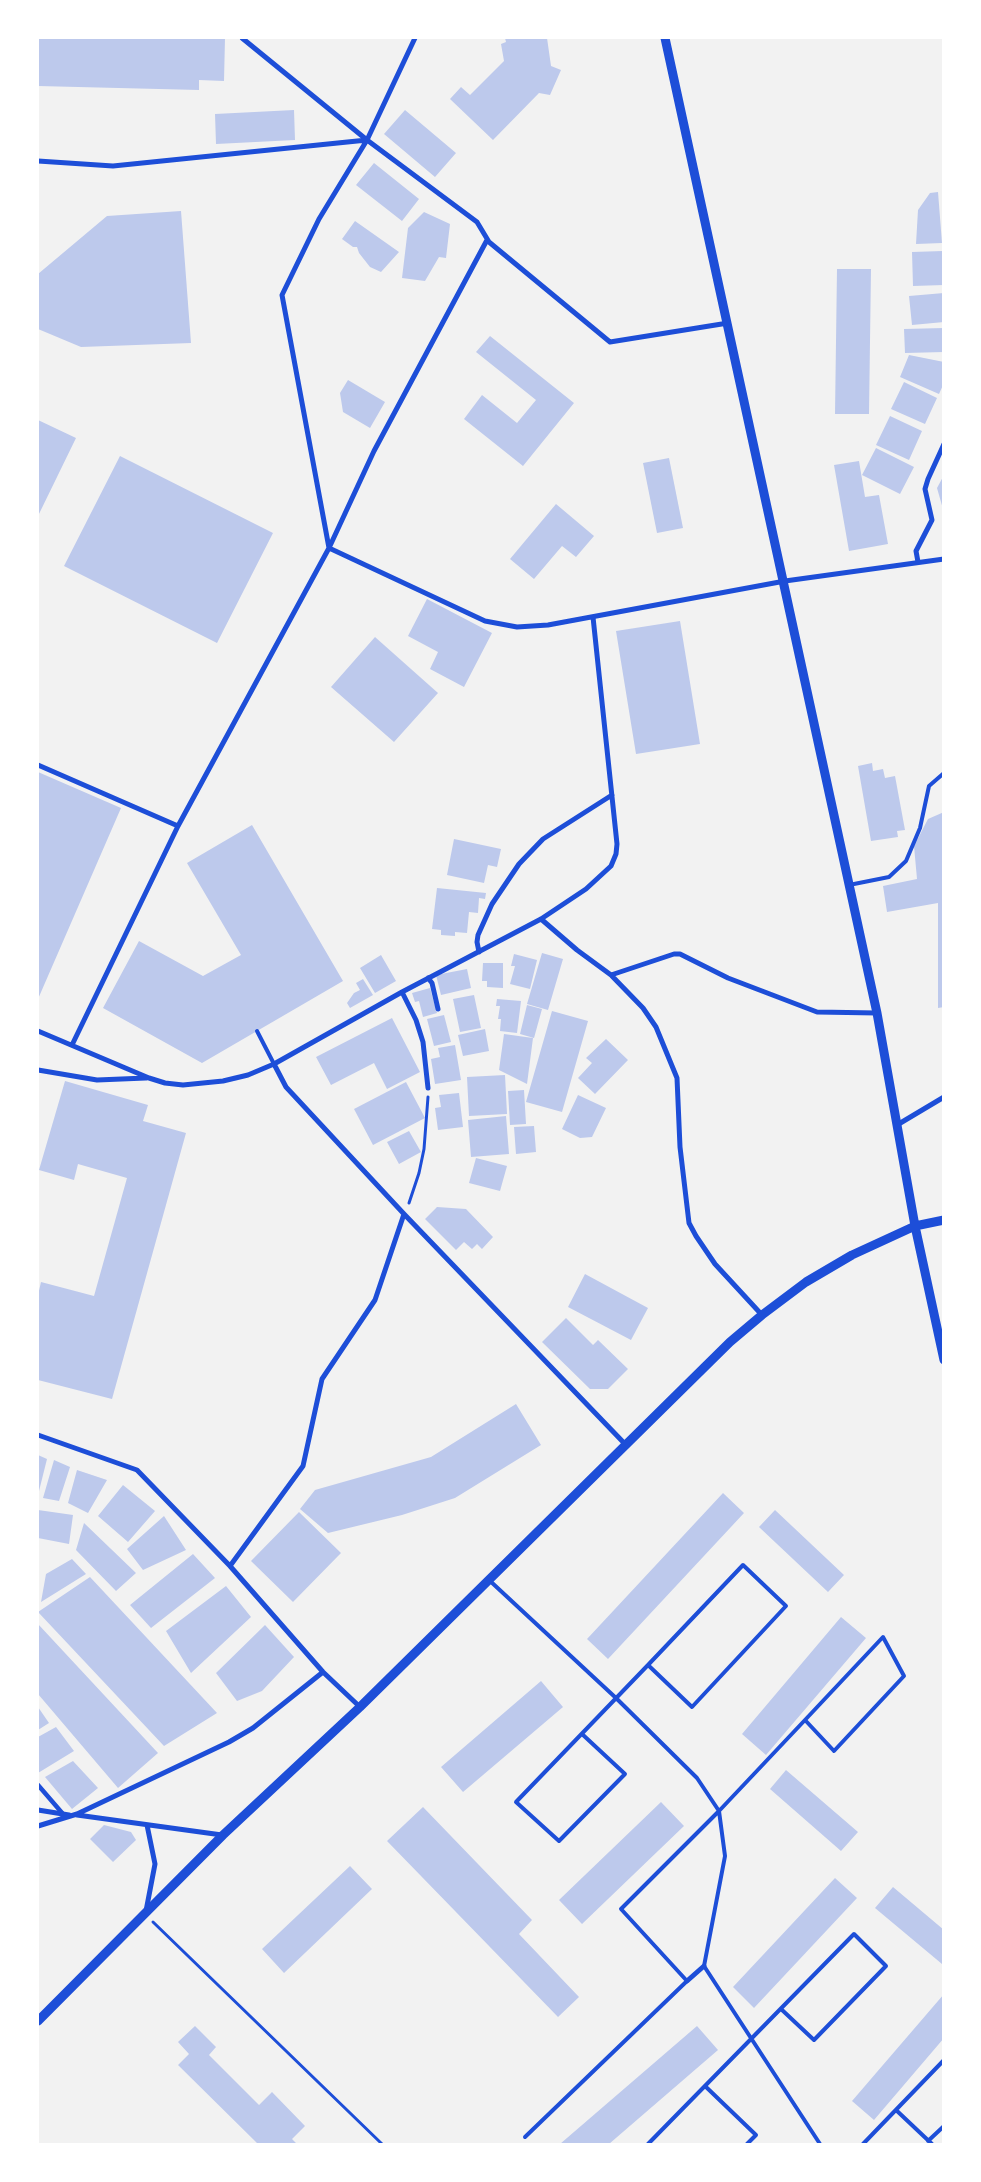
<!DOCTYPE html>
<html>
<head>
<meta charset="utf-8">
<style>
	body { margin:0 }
	#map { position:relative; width:981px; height:2182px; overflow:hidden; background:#f2f2f2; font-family:Figtree,sans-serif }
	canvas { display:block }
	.frame { position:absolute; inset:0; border:39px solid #fff; pointer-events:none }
</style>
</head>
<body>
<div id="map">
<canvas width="981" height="2182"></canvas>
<div class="frame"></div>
</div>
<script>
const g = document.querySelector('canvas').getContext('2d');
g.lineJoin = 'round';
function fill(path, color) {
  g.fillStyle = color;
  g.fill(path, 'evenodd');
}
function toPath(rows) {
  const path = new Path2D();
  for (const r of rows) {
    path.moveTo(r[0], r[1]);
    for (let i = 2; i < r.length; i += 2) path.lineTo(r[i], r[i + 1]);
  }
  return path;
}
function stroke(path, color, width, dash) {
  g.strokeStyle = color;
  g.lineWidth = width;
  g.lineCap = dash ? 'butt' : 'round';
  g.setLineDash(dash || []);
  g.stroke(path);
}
const building = toPath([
	[38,38,225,38,224,81,199,80,199,90,38,86],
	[505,38,547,38,551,66,561,70,550,95,539,93,493,140,450,99,461,87,470,95,504,61,501,44,506,42],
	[294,110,295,140,216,144,215,114],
	[405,110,456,153,435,177,384,134],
	[374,163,419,199,402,221,356,185],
	[938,192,942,243,916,244,918,210,930,193],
	[181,211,191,343,81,347,38,329,38,274,107,216],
	[424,212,450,224,446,258,439,257,425,281,402,278,408,228],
	[355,221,399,252,381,272,370,267,359,253,357,247,353,247,342,239],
	[943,251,944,285,913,286,912,252],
	[837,269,871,269,869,414,835,414],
	[944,293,944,322,912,325,909,296],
	[944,328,944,352,905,353,904,329],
	[490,336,574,403,523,466,464,419,482,395,517,423,536,400,476,352],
	[909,355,944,362,944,383,939,394,900,377],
	[348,380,385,402,370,428,343,412,340,393],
	[904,382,937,398,925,424,891,409],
	[890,416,922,431,909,460,876,445],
	[38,420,76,438,38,516],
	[876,448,914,467,900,494,862,475],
	[120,456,273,533,217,643,64,566],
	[669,458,683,528,657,533,643,463],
	[859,461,865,497,879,495,888,544,849,551,834,465],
	[944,475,944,509,943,509,937,488],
	[556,504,594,536,576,557,562,546,534,579,510,559],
	[427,599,492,633,464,687,430,669,438,652,408,636],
	[680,621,700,744,636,754,616,631],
	[375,637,438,693,394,742,331,687],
	[872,763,873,771,883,769,885,778,895,776,905,830,897,831,898,837,871,841,858,766],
	[38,772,121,808,38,999],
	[944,812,944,1007,938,1008,938,903,887,912,883,886,917,879,914,846,928,819],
	[252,825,343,981,202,1063,103,1008,139,941,203,976,241,955,187,863],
	[454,839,501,849,497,867,488,865,484,883,447,875],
	[437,888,486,893,485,899,479,898,478,913,469,912,467,933,455,932,455,936,441,935,441,930,432,929],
	[542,953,563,959,548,1010,527,1004],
	[514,954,537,960,530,989,510,984,515,966,511,966],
	[381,955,396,981,375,993,360,968],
	[483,963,503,963,503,988,487,987,487,981,482,981],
	[467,969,471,988,441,995,436,975],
	[363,979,373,995,350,1008,347,1003,354,993,360,990,356,983],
	[430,988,437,1013,423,1017,419,1001,415,1002,412,993],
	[474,995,481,1028,460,1032,453,999],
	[497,999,521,1001,517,1033,500,1031,501,1019,498,1019,500,1006,496,1006],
	[527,1005,542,1009,534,1038,520,1034],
	[552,1011,588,1021,562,1112,526,1102],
	[444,1015,451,1042,434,1046,427,1019],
	[392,1018,420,1072,387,1089,374,1063,331,1085,316,1057],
	[485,1029,489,1051,463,1056,458,1035],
	[504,1034,533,1038,527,1084,499,1070],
	[606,1039,628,1060,595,1094,578,1078,592,1063,586,1058],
	[455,1045,461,1080,435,1084,431,1059,440,1057,438,1048],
	[505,1075,507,1114,469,1116,467,1077],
	[65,1081,148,1105,143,1121,186,1133,112,1399,38,1380,38,1295,41,1282,94,1296,127,1178,78,1164,74,1180,39,1170],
	[406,1082,425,1118,373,1145,354,1109],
	[524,1090,526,1124,510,1125,508,1091],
	[459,1093,463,1127,438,1130,435,1108,441,1107,439,1095],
	[578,1095,606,1108,592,1137,580,1138,562,1129],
	[506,1116,509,1154,471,1157,468,1120],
	[534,1126,536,1152,516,1154,514,1127],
	[409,1131,421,1152,399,1164,387,1142],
	[476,1158,507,1166,500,1191,469,1183],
	[437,1207,466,1209,493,1237,482,1249,477,1244,472,1249,464,1242,456,1250,425,1219],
	[585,1274,648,1308,631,1340,568,1307],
	[566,1318,593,1345,598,1340,628,1369,608,1389,590,1389,542,1342],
	[516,1404,541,1445,455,1498,402,1515,328,1533,300,1509,315,1490,431,1457],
	[38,1455,47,1459,38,1495],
	[54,1460,70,1467,59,1501,43,1498],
	[77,1470,107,1480,88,1513,68,1503],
	[123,1485,155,1511,128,1542,98,1516],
	[723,1493,744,1513,608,1659,587,1639],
	[38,1510,73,1515,69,1544,38,1538],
	[775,1510,844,1575,828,1592,759,1527],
	[299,1512,341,1553,293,1602,251,1561],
	[164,1516,186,1550,143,1570,127,1549],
	[84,1523,136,1573,116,1591,76,1550],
	[193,1554,215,1578,151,1628,130,1605],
	[72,1559,86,1574,41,1602,46,1574],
	[90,1577,217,1713,164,1746,38,1612],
	[226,1586,251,1617,191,1673,166,1631],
	[841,1617,866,1638,766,1755,742,1734],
	[38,1624,158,1753,118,1788,38,1694],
	[265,1625,294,1657,262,1691,237,1701,216,1673],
	[541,1681,563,1707,463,1792,441,1767],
	[38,1707,49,1723,38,1730],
	[56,1727,74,1751,38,1773,38,1737],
	[73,1761,98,1788,72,1809,45,1777],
	[786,1770,858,1832,841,1851,770,1789],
	[661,1802,684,1826,582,1924,559,1900],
	[423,1807,532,1920,519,1934,579,1997,558,2017,387,1841],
	[104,1825,131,1832,136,1840,113,1862,90,1839],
	[350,1866,372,1889,284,1973,262,1949],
	[835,1878,857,1898,754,2008,733,1987],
	[893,1887,944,1930,942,1964,875,1908],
	[944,1994,944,2038,874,2120,852,2101],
	[195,2026,216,2047,209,2055,259,2105,272,2092,305,2126,292,2139,297,2144,258,2144,178,2065,189,2054,178,2042],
	[697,2026,718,2050,609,2144,560,2144]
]);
const path = toPath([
	[409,1203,419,1173,424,1149,428,1097],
	[153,1922,382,2144]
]);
const service = toPath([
	[849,885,889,877,906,861,920,828,929,786,944,773],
	[257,1031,274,1064],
	[489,1580,616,1698,697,1778,719,1811,725,1856,704,1966,820,2144],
	[582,1734,625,1774,559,1841,516,1802,648,1665,743,1565,786,1606,692,1707,648,1665],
	[705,2086,756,2135,747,2144],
	[896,2110,932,2144],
	[525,2137,687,1981,621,1909,719,1811,805,1720,883,1637,904,1676,834,1751,805,1720],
	[928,2141,944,2126],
	[648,2144,854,1934,886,1966,814,2040,781,2009],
	[863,2144,944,2060]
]);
const pedestrian = toPath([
	[38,1785,63,1814]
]);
const minor = toPath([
	[242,38,367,140,477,222,489,242,610,342,728,323],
	[415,38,367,140,319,219,282,295,329,548,485,621,517,627,548,625,785,581,944,559],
	[38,161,113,166,367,140],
	[918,562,916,551,932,520,925,489,928,479,944,444],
	[38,765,178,826],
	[541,919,577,950,611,975,643,1008,656,1027,677,1078,680,1147,689,1223,696,1236,715,1264,762,1315],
	[479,952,477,942,478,935,492,904,519,864,543,839,612,795],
	[611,975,674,954,680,954,728,978,817,1012,877,1013],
	[428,978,432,983,438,1009],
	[402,992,416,1020,423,1042,428,1088],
	[38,1031,149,1078,165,1083,183,1085,223,1081,248,1075,274,1064,402,992,541,919,586,889,611,866,616,854,617,844,593,617],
	[72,1045,178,826,329,548,374,451,487,240],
	[274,1064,286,1087,404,1214,625,1444],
	[38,1070,97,1080,146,1078],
	[897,1125,944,1097],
	[38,1435,137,1470,230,1566,323,1672,360,1707],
	[230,1566,303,1466,322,1379,375,1300,404,1214],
	[38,1810,69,1815],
	[77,1815,222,1835],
	[38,1826,77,1814,229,1742,253,1728,323,1672],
	[146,1911,155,1864,147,1825],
	[687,1981,704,1966]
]);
const tertiary = toPath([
	[665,38,877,1013,915,1226,944,1360],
	[38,2021,223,1835,360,1707,730,1342,762,1315,806,1282,852,1255,915,1226,944,1220]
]);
fill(building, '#bdc9ec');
stroke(path, '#1d4ed8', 3);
stroke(service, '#1d4ed8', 4);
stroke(pedestrian, '#1d4ed8', 4.5);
stroke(minor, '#1d4ed8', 5);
stroke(tertiary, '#1d4ed8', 9);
</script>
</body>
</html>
